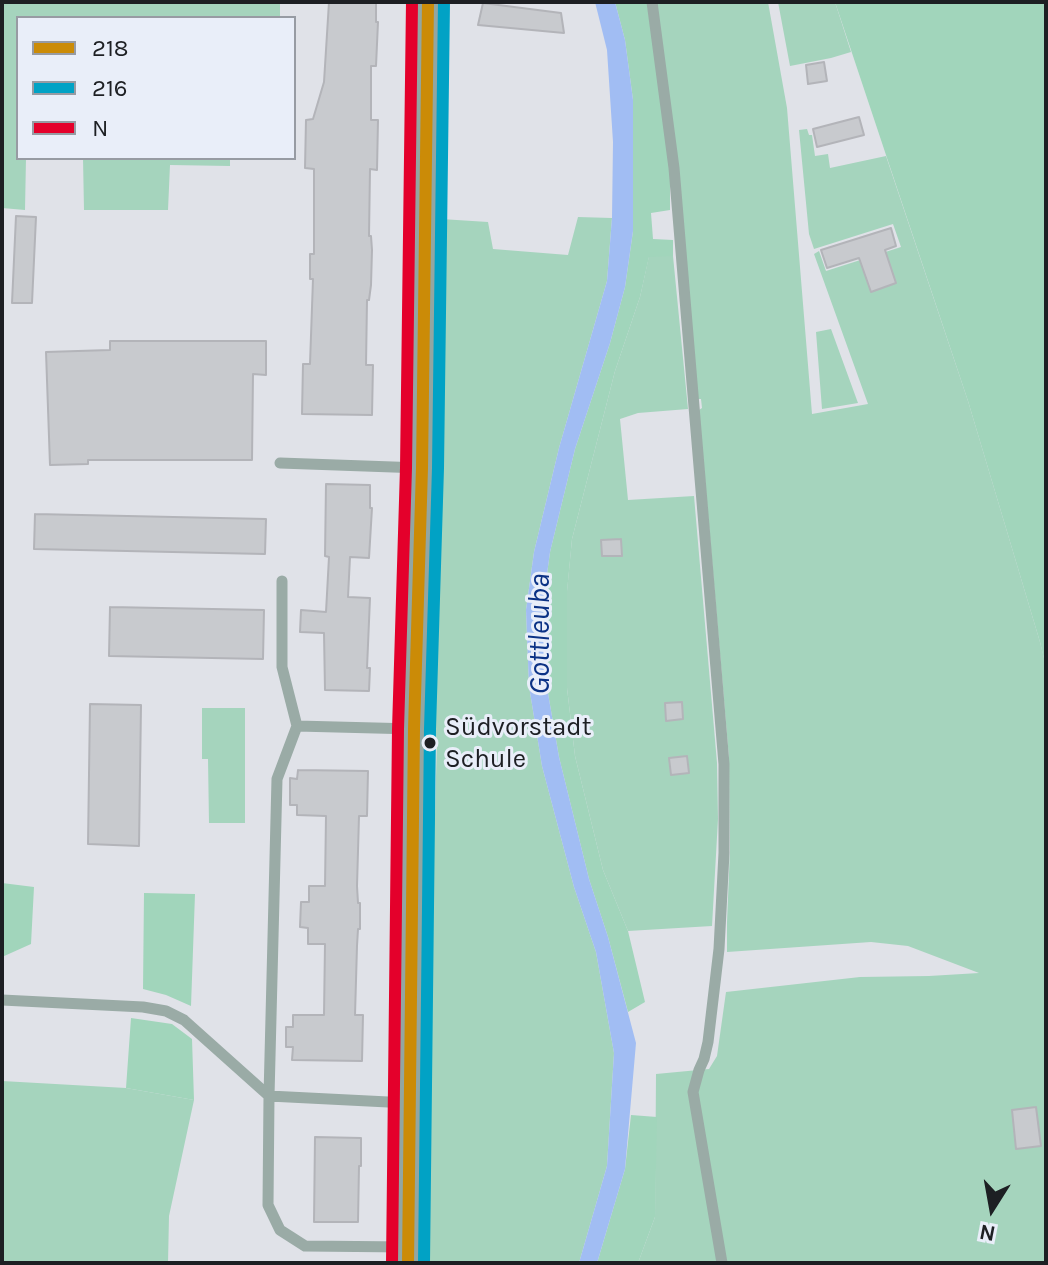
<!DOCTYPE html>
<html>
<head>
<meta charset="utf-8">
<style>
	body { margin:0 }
	#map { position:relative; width:1048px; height:1265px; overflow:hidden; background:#e0e2e8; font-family:Karla,sans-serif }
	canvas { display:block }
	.frame { position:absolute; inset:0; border:4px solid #1d1f23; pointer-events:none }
	.legend { position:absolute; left:16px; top:16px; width:280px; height:144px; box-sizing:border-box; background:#e9eef9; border:2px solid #979ba3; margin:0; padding:10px 14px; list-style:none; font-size:24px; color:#1d1f23 }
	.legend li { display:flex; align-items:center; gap:16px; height:40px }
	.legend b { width:40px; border:2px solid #979ba3 }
	.north { position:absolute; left:952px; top:1169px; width:80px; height:80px; -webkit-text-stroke:6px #e9eef9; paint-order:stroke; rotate:191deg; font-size:22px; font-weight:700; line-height:32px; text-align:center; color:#1d1f23 }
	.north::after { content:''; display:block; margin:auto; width:28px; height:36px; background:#1d1f23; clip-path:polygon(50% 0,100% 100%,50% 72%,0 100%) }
</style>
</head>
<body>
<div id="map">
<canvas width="1048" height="1265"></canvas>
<div class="frame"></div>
<ul class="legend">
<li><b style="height:10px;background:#cb8b07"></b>218</li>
<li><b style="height:10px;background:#01a2c5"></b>216</li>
<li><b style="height:10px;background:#e4002b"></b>N</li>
</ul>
<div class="north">N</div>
</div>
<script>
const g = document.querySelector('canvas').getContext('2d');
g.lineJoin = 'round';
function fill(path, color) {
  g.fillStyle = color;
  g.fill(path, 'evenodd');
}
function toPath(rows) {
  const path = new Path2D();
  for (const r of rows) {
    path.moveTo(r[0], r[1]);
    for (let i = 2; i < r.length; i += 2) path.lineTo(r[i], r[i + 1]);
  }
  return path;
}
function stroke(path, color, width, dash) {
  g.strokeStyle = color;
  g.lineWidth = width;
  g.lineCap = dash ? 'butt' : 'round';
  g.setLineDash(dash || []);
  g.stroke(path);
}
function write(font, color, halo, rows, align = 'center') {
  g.font = font + ' Karla,sans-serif';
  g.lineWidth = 6;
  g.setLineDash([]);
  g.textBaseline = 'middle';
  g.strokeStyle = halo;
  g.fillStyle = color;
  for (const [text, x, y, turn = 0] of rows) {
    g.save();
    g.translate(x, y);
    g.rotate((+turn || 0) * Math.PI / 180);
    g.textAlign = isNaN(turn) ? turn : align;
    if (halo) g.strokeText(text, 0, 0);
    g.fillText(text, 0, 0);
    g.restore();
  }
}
const green = toPath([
	[2,2,280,2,280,18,18,18,18,158,26,158,25,210,2,208],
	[655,2,768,2,787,108,812,414,868,404,814,254,819,251,826,271,901,247,893,224,814,249,809,234,799,130,807,129,809,135,812,135,815,156,828,154,830,168,886,156,968,401,1040,642,1046,666,1046,1263,638,1263,655,1217,656,1074,709,1069,717,1056,726,992,860,977,929,976,979,973,908,946,871,942,727,952,727,922,730,850,729,758,699,410,702,408,701,399,697,399],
	[778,2,835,2,851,52,831,58,790,66],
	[83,158,230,158,230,166,170,165,168,210,84,210],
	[578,217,612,218,607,281,559,448,534,552,526,610,529,686,542,766,574,887,596,952,614,1053,607,1166,579,1263,422,1263,428,815,435,815,437,739,430,738,441,219,488,222,493,249,568,255],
	[649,256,673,256,688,409,638,413,620,419,628,500,694,496,717,763,718,819,712,926,628,931,603,870,575,756,567,688,567,591,572,539,615,371,640,297],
	[831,329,858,403,822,409,816,332],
	[202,708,245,708,245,823,209,823,208,759,202,759],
	[2,1081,126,1088,194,1100,169,1216,168,1263,2,1263]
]);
const forest = toPath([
	[615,2,647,2,670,166,670,210,651,213,653,239,673,240,673,256,649,257,640,297,615,371,572,539,567,592,567,688,575,756,603,870,628,931,645,1002,628,1012,608,937,589,879,559,757,545,676,544,596,550,552,575,449,610,343,625,287,633,231,633,100,625,40],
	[835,2,1046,2,1046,667,1040,642,968,401],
	[2,883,34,887,31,944,2,957],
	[144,893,195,894,191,1006,166,995,143,989],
	[131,1018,172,1024,192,1039,194,1100,126,1088],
	[631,1115,657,1117,655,1217,638,1263,597,1263,625,1169]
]);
const water = toPath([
	[595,2,615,2,625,40,633,100,633,231,625,287,610,343,575,449,550,552,544,596,545,676,559,757,589,879,608,937,636,1043,625,1169,597,1263,579,1263,607,1166,614,1053,596,952,574,887,542,766,529,686,526,610,534,552,559,448,607,281,612,218,613,142,607,50]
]);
const building = toPath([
	[329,2,376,2,376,22,378,22,376,66,371,66,371,120,378,120,377,170,370,169,369,236,371,236,372,250,371,285,369,300,367,300,366,365,373,365,372,415,302,414,303,364,310,364,313,279,310,279,310,254,314,254,314,169,305,168,306,120,313,119,324,82,329,2],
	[483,3,561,13,564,33,478,25,483,3],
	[824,62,827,81,808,84,806,65,824,62],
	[859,117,864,135,817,147,813,129,859,117],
	[16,216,36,217,32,303,12,303,16,216],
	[891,228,896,246,885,250,896,283,871,292,859,258,827,268,821,250,891,228],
	[110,341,266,341,266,375,253,374,252,460,88,460,88,464,50,465,46,352,110,350,110,341],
	[326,484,370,485,370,508,372,508,369,558,350,557,348,597,370,598,367,668,370,668,369,691,325,690,324,633,300,632,301,610,326,612,329,557,325,556,326,484],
	[35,514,266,519,265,554,34,549,35,514],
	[621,539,622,556,602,556,601,540,621,539],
	[110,607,264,610,263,659,109,656,110,607],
	[682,702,683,719,666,721,665,703,682,702],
	[90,704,141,705,139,846,88,844,90,704],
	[687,756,689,773,671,775,669,758,687,756],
	[298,770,368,771,367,816,359,816,357,886,358,903,360,903,360,929,358,929,357,946,355,1015,363,1015,362,1061,292,1060,293,1047,286,1047,286,1027,293,1027,293,1015,324,1015,325,944,308,944,308,928,300,927,301,902,309,902,309,886,325,886,326,816,297,815,297,805,290,805,290,778,297,779,298,770],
	[1036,1107,1041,1146,1016,1149,1012,1110,1036,1107],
	[315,1137,361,1138,361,1166,359,1166,358,1222,314,1222,315,1137]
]);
const service = toPath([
	[652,2,674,168,724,764,724,853,719,949,708,1042,704,1059,699,1070,693,1092,722,1263],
	[280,463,421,468],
	[282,581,282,667,297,726],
	[2,1000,143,1007,166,1011,184,1020,269,1096,268,1205,280,1230,305,1246,407,1247],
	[408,1103,269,1096,277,779,297,726,414,729]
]);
const secondary = toPath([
	[408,1263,414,729,422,468,428,2]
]);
const bus1 = toPath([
	[408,1263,414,729,422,468,428,2]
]);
const bus2 = toPath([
	[424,1263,430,729,438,468,444,2]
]);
const bus3 = toPath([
	[392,1263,398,729,406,468,412,2]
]);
const markers = [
	[430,743,7,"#1d1f23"]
];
const busNames = [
	["Südvorstadt",445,728],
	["Schule",445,760]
];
const waterNames = [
	["Gottleuba",540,634,-90]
];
fill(green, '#a5d4bd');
fill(forest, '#a1d5bb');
fill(water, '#a1bdf3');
fill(building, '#c8cace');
stroke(building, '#b3b4b9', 2);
stroke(service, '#9aaba6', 11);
stroke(secondary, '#92a6a2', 30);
stroke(bus1, '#cb8b07', 12);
stroke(bus2, '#01a2c5', 12);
stroke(bus3, '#e4002b', 12);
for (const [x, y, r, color] of markers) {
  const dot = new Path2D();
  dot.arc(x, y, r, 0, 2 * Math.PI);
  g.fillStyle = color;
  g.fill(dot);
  stroke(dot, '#e9eef9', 3);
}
write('26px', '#1d1f23', '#e9eef9', busNames, 'left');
write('italic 30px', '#0b3285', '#e9eef9', waterNames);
</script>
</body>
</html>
